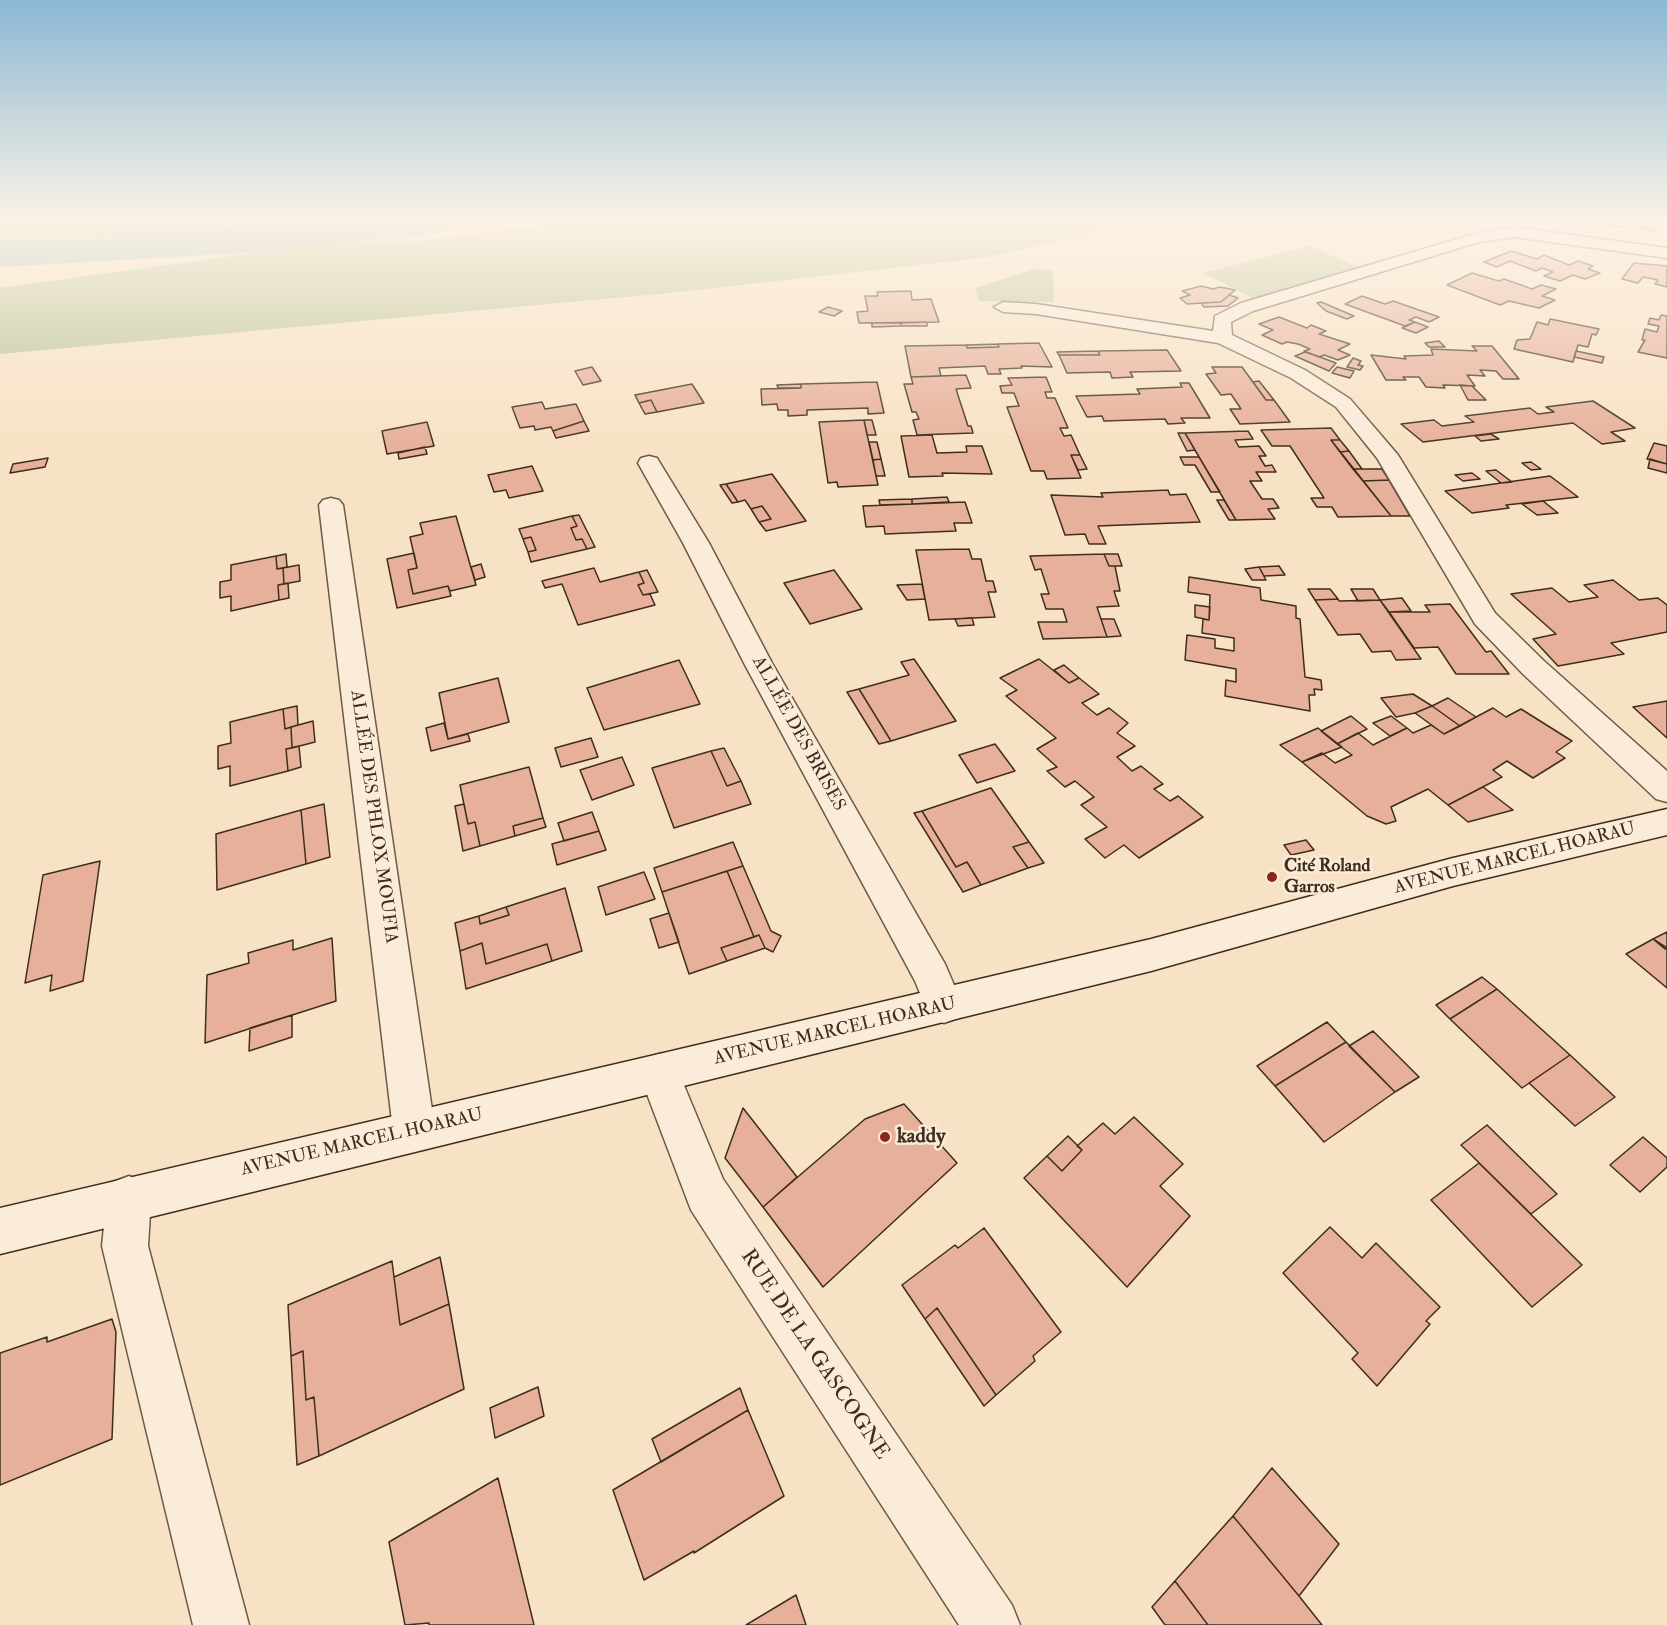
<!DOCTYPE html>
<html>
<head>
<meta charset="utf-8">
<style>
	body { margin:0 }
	canvas { display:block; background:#f8e2c5 }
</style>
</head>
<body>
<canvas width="1667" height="1625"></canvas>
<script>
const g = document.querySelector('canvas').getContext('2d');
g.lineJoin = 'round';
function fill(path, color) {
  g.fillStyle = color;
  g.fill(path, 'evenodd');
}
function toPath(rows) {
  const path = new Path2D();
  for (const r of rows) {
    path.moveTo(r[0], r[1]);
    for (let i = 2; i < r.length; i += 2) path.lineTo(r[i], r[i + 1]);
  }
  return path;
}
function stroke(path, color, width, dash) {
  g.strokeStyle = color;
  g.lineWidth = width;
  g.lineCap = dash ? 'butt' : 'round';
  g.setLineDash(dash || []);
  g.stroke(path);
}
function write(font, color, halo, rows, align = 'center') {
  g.font = font + ' "IM FELL Double Pica",serif';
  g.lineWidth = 5;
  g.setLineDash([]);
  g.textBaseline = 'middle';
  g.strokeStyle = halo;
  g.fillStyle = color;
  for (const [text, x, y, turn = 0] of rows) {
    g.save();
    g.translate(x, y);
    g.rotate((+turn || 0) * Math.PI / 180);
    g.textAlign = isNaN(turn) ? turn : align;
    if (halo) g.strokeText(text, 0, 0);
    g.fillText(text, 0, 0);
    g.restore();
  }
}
const green = toPath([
	[0,221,260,221,92,241,0,246],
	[569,221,1148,221,982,258,669,293,0,354,0,288,311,245,431,240],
	[1310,246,1365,270,1255,299,1203,273],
	[1037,268,1053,271,1054,302,979,301,975,288]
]);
const river = toPath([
	[307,221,457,221,451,230,436,234,258,252,0,267,0,239,307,221]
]);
const building = toPath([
	[1604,221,1629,221,1626,228,1603,224,1604,221],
	[1633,221,1652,221,1658,222,1655,231,1631,226,1633,221],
	[1511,251,1537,259,1544,255,1569,265,1578,261,1593,266,1588,269,1600,273,1585,279,1573,275,1560,281,1544,276,1553,272,1542,268,1536,271,1510,261,1497,267,1484,262,1511,251],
	[1634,263,1667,266,1667,287,1655,284,1658,280,1643,277,1638,283,1622,279,1634,263],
	[1472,273,1499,281,1504,279,1532,289,1541,285,1556,289,1542,296,1555,300,1539,308,1509,301,1500,305,1447,285,1472,273],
	[1201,286,1213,289,1220,287,1235,290,1221,302,1187,304,1180,298,1190,295,1182,291,1201,286],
	[911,291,912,300,931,299,939,322,859,323,857,312,868,311,865,296,878,296,877,292,911,291],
	[1229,295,1238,298,1228,306,1204,307,1201,303,1221,302,1229,295],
	[1362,296,1385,304,1393,301,1439,317,1429,322,1416,317,1409,320,1415,322,1405,326,1345,304,1362,296],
	[1321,302,1354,316,1347,319,1326,311,1317,303,1321,302],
	[828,307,842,311,834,316,819,312,828,307],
	[1661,315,1667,316,1667,358,1638,352,1645,340,1642,340,1645,329,1657,332,1659,326,1648,324,1650,318,1659,320,1661,315],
	[1279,317,1307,328,1311,325,1326,331,1319,334,1350,344,1338,350,1350,355,1338,360,1324,355,1319,357,1304,351,1310,349,1298,344,1287,342,1282,344,1262,335,1273,330,1259,324,1279,317],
	[1550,319,1599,329,1596,335,1592,334,1588,347,1578,345,1573,362,1514,349,1517,340,1530,339,1537,322,1548,325,1550,319],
	[927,322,927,326,901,326,900,323,927,322],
	[1415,322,1428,327,1416,333,1402,328,1415,322],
	[872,323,900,323,901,326,872,327,872,323],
	[1439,341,1445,347,1429,347,1425,343,1439,341],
	[1039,343,1052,367,1021,366,1022,368,999,369,1001,374,988,374,985,366,939,368,941,376,911,377,905,346,966,345,967,348,999,347,998,344,1039,343],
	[998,344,999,347,967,348,966,345,998,344],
	[1472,346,1492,346,1519,379,1503,379,1496,371,1480,370,1485,376,1467,375,1475,386,1443,385,1445,388,1426,387,1419,377,1403,377,1406,380,1386,380,1371,355,1406,359,1404,356,1433,355,1431,349,1477,351,1472,346],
	[1167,350,1181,371,1130,372,1133,377,1112,378,1110,372,1067,373,1059,355,1100,355,1098,351,1167,350],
	[1098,351,1100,355,1059,355,1057,352,1098,351],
	[1576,351,1604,357,1602,363,1574,357,1576,351],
	[1305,352,1320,357,1336,363,1329,371,1295,356,1305,352],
	[1353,358,1361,361,1358,365,1363,366,1360,370,1347,367,1353,358],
	[592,367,601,381,583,385,575,371,592,367],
	[1212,367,1242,367,1266,400,1274,400,1290,422,1240,424,1230,409,1241,409,1231,394,1221,395,1206,374,1216,373,1212,367],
	[1337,367,1354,371,1350,378,1332,373,1337,367],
	[966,375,971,388,956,389,968,426,971,426,973,433,917,435,913,420,919,419,916,412,912,412,904,384,913,384,911,377,966,375],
	[1046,377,1052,392,1045,392,1047,398,1055,398,1068,428,1060,428,1064,436,1071,435,1080,455,1071,455,1081,478,1047,479,1044,471,1031,471,1007,407,1019,406,1014,393,1002,393,1000,386,1012,385,1008,378,1046,377],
	[1259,381,1274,400,1266,400,1253,382,1259,381],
	[877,382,884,413,868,414,868,408,807,410,807,415,788,416,788,410,778,410,777,404,762,405,761,389,801,388,801,384,877,382],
	[1180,383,1189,383,1210,418,1181,418,1185,423,1168,424,1165,419,1104,421,1102,416,1087,417,1076,396,1140,394,1137,389,1182,387,1180,383],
	[692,384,704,403,657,412,651,400,639,403,635,395,692,384],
	[801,384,801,388,778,388,777,385,801,384],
	[1460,385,1472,386,1486,400,1468,400,1460,385],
	[651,400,657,412,645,414,639,403,651,400],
	[1593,401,1635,428,1611,432,1625,441,1602,444,1573,423,1423,442,1401,424,1434,420,1442,426,1474,422,1465,416,1530,408,1538,414,1554,412,1546,407,1593,401],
	[542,402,545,409,576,404,584,421,553,431,551,427,535,430,534,426,520,428,512,407,542,402],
	[864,420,872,420,876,435,867,435,864,420],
	[864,420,878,485,838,487,837,482,828,483,819,422,864,420],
	[584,421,589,431,556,438,553,431,584,421],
	[427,422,434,446,387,454,382,431,427,422],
	[1331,428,1340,440,1331,440,1391,516,1338,517,1332,507,1317,507,1311,498,1324,498,1290,446,1272,446,1261,430,1331,428],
	[1248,431,1253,439,1235,440,1239,447,1259,446,1266,456,1259,456,1265,466,1272,465,1276,472,1256,472,1262,481,1250,481,1262,499,1273,499,1279,508,1268,509,1275,519,1236,520,1185,433,1248,431],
	[1178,433,1185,433,1195,450,1187,451,1178,433],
	[1491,434,1499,439,1481,441,1475,436,1491,434],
	[932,435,937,453,967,452,966,446,982,446,992,474,942,473,943,476,909,477,901,436,932,435],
	[1331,440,1340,440,1349,451,1340,452,1331,440],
	[869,442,877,442,881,459,873,460,869,442],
	[1654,443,1667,446,1667,464,1647,459,1654,443],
	[425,447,427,454,399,459,398,453,425,447],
	[1349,451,1362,469,1353,469,1340,452,1349,451],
	[1071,455,1080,455,1087,469,1078,470,1071,455],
	[1180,457,1199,457,1220,492,1211,492,1195,465,1184,465,1180,457],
	[48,458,45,467,10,473,13,464,48,458],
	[881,459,885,476,876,476,873,460,881,459],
	[1650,459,1667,464,1667,473,1648,468,1650,459],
	[1531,462,1541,469,1531,470,1522,463,1531,462],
	[532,466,543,491,509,498,506,490,494,492,488,475,532,466],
	[1353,469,1382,469,1389,480,1363,481,1353,469],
	[1496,470,1512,482,1501,483,1486,471,1496,470],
	[1472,473,1480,479,1463,481,1455,475,1472,473],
	[772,474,806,521,766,531,759,522,771,519,762,506,751,509,745,500,738,502,726,484,772,474],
	[1550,476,1578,497,1506,505,1509,508,1472,513,1445,491,1550,476],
	[1389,480,1410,516,1391,516,1363,481,1389,480],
	[726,484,738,502,732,503,720,485,726,484],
	[1168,490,1170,495,1186,494,1200,522,1098,526,1106,544,1089,544,1085,534,1065,535,1051,495,1103,497,1101,493,1168,490],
	[947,497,949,502,912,504,912,499,947,497],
	[912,499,912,504,880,505,879,500,912,499],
	[1217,500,1224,500,1236,520,1229,520,1217,500],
	[1543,501,1558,513,1537,515,1522,504,1543,501],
	[965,502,972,523,954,523,956,531,885,534,884,526,866,527,863,506,965,502],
	[762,506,771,519,759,522,751,509,762,506],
	[579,515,595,547,587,549,582,539,576,540,571,528,577,526,572,516,579,515],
	[456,516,476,585,450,591,448,586,413,594,408,570,417,568,410,537,423,534,420,523,456,516],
	[572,516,577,526,571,528,576,540,582,539,587,549,531,562,528,552,536,550,531,537,523,539,519,529,572,516],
	[531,537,536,550,528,552,523,539,531,537],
	[969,549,972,559,981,559,986,581,993,581,996,592,988,592,995,617,929,620,916,550,969,549],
	[414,553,417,568,408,570,413,594,448,586,451,596,397,608,387,559,414,553],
	[286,554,287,567,277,569,276,556,286,554],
	[1104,554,1109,566,1115,566,1120,591,1114,591,1119,606,1097,607,1107,637,1043,639,1038,622,1067,622,1063,609,1046,609,1041,594,1049,594,1041,569,1035,570,1030,556,1104,554],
	[1104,554,1118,554,1122,566,1109,566,1104,554],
	[276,556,277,569,283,568,284,584,278,585,279,600,231,611,231,596,220,598,220,582,231,580,231,565,276,556],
	[481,564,485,577,475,580,471,567,481,564],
	[299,565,300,581,284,584,283,568,299,565],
	[1279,566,1285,575,1264,576,1259,567,1279,566],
	[1259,567,1266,580,1252,580,1245,569,1259,567],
	[594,568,600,582,639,572,644,583,638,585,643,595,650,594,655,605,578,625,562,584,545,588,542,581,594,568],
	[647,570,658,592,643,595,638,585,644,583,639,572,647,570],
	[834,570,862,609,810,624,784,583,834,570],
	[1189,577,1260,588,1261,600,1296,606,1296,618,1300,619,1305,677,1321,680,1322,690,1314,689,1315,695,1309,695,1310,711,1225,696,1226,680,1236,682,1236,669,1185,660,1187,635,1215,639,1215,648,1234,651,1234,638,1202,633,1203,619,1209,620,1210,595,1188,592,1189,577],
	[1613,580,1639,600,1658,598,1667,605,1667,632,1611,643,1624,654,1558,666,1533,639,1556,634,1511,594,1552,588,1569,602,1598,597,1584,585,1613,580],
	[288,583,289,598,279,600,278,585,288,583],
	[922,584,925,599,907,600,897,585,922,584],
	[1308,589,1330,589,1338,599,1315,600,1308,589],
	[1351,589,1373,589,1380,600,1358,601,1351,589],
	[1402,598,1411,611,1389,612,1380,600,1402,598],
	[1338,599,1339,601,1380,600,1421,659,1396,660,1391,651,1372,652,1360,634,1338,635,1315,600,1338,599],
	[1450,604,1486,652,1491,651,1509,674,1456,674,1438,647,1414,648,1389,612,1430,612,1425,605,1450,604],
	[1195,605,1210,607,1209,620,1195,617,1195,605],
	[969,618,972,618,974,625,958,626,955,619,969,618],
	[1101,619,1114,619,1121,636,1107,637,1101,619],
	[914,659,956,721,891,741,859,689,909,675,901,662,914,659],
	[1039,659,1069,683,1079,678,1099,694,1082,703,1097,715,1109,708,1128,723,1117,733,1135,746,1117,757,1132,771,1141,766,1163,784,1154,789,1170,801,1178,796,1203,817,1139,858,1124,845,1105,858,1085,839,1107,827,1081,805,1094,797,1075,781,1065,787,1047,771,1057,767,1037,749,1056,738,1006,696,1017,690,1000,678,1039,659],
	[679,660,700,704,604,730,587,688,679,660],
	[1064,665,1079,678,1069,683,1054,670,1064,665],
	[498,678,509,722,448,739,439,693,498,678],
	[859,689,891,741,879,744,847,692,859,689],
	[1413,694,1432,706,1415,713,1396,717,1381,698,1413,694],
	[1448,698,1476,717,1460,726,1432,706,1448,698],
	[1667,701,1667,738,1633,707,1667,701],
	[297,706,298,725,285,729,283,709,297,706],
	[1432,706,1460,726,1444,734,1415,713,1432,706],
	[1493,708,1506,717,1521,709,1572,741,1556,752,1565,758,1533,778,1507,761,1493,770,1502,777,1448,805,1428,789,1391,807,1396,821,1386,824,1367,816,1302,762,1322,753,1335,763,1352,755,1337,744,1358,733,1373,745,1407,728,1413,733,1431,725,1444,734,1493,708],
	[283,709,285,729,291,727,292,748,286,749,288,771,230,786,230,766,218,769,218,746,231,743,230,722,283,709],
	[1351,716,1367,729,1337,744,1321,731,1351,716],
	[1391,716,1407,728,1390,736,1373,723,1391,716],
	[313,721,315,742,292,748,291,727,313,721],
	[444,723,448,739,468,734,470,741,431,751,426,728,444,723],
	[1318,728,1342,747,1302,762,1280,745,1318,728],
	[591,738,598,757,561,767,555,748,591,738],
	[995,744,1015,771,977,783,959,755,995,744],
	[299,746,301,767,288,771,286,749,299,746],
	[724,748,741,781,727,786,711,751,724,748],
	[711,751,727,786,741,781,751,804,674,828,652,768,711,751],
	[622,757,634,785,592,800,580,770,622,757],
	[529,767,543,818,513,826,515,836,480,846,475,822,468,824,460,785,529,767],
	[1483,787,1513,810,1468,822,1448,805,1483,787],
	[991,788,1029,842,1013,847,1028,868,981,885,967,862,956,867,922,811,991,788],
	[324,804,330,857,306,864,301,810,324,804],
	[464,804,468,824,475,822,480,846,463,851,455,806,464,804],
	[301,810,306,864,217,890,216,834,301,810],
	[922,811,956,867,967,862,981,885,963,892,914,813,922,811],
	[592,812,599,831,564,841,558,823,592,812],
	[543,818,546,827,515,836,513,826,543,818],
	[599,831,606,850,557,865,552,844,599,831],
	[1306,840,1314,850,1291,855,1284,845,1306,840],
	[733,842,743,866,662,892,654,868,733,842],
	[1029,842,1044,863,1028,868,1013,847,1029,842],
	[100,861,83,981,50,991,52,975,25,983,43,875,100,861],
	[743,866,771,931,781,936,773,952,765,948,759,935,754,937,727,871,743,866],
	[727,871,754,937,721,948,727,961,689,974,662,892,727,871],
	[644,872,655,899,606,915,598,887,644,872],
	[565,888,582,951,552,961,547,944,486,964,482,943,460,951,455,923,479,916,480,924,509,915,506,907,565,888],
	[506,907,509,915,480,924,479,916,506,907],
	[669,913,679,942,659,948,650,919,669,913],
	[1667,932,1667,948,1665,949,1653,939,1667,932],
	[759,935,765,948,727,961,721,948,759,935],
	[332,938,336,1001,205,1043,207,975,249,963,248,953,293,940,293,950,332,938],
	[1653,939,1667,948,1667,988,1626,954,1653,939],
	[482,943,486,964,547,944,552,961,466,989,460,951,482,943],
	[1482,977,1497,989,1450,1019,1436,1005,1482,977],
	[1497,989,1570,1055,1522,1088,1450,1019,1497,989],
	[292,1015,292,1037,249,1051,250,1028,292,1015],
	[1327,1022,1346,1042,1275,1086,1257,1066,1327,1022],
	[1373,1031,1419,1077,1395,1092,1349,1046,1373,1031],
	[1346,1042,1395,1092,1324,1142,1275,1086,1346,1042],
	[1570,1055,1615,1097,1575,1126,1529,1083,1570,1055],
	[904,1104,957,1163,823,1287,763,1207,865,1119,904,1104],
	[743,1108,797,1177,763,1207,725,1158,743,1108],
	[1134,1117,1183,1164,1160,1186,1190,1216,1127,1287,1024,1178,1047,1156,1062,1171,1082,1150,1077,1146,1103,1123,1115,1134,1134,1117],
	[1487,1125,1557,1194,1531,1214,1461,1145,1487,1125],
	[1068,1136,1082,1150,1062,1171,1047,1156,1068,1136],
	[1643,1137,1667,1158,1667,1167,1640,1192,1610,1165,1643,1137],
	[1479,1163,1582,1265,1532,1307,1431,1200,1479,1163],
	[1330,1227,1362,1258,1376,1243,1440,1307,1426,1321,1430,1324,1377,1386,1352,1359,1358,1353,1283,1273,1330,1227],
	[984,1228,1061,1332,1033,1356,1035,1361,996,1395,937,1308,925,1319,902,1285,955,1245,958,1248,984,1228],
	[440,1257,449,1304,400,1325,394,1277,440,1257],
	[392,1261,400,1325,449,1304,464,1389,319,1456,314,1397,306,1400,303,1351,291,1356,288,1305,392,1261],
	[937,1308,996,1395,984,1406,925,1319,937,1308],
	[112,1319,116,1332,112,1439,0,1485,0,1353,47,1337,47,1342,112,1319],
	[303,1351,306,1400,314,1397,319,1456,297,1465,291,1356,303,1351],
	[538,1387,544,1416,495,1438,490,1408,538,1387],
	[740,1388,748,1410,661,1462,652,1439,740,1388],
	[748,1410,784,1496,694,1553,694,1551,644,1580,613,1490,748,1410],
	[1272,1468,1339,1544,1299,1596,1233,1516,1272,1468],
	[498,1478,534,1625,429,1625,429,1623,405,1625,389,1542,498,1478],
	[1233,1516,1299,1596,1322,1625,1208,1625,1175,1581,1233,1516],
	[1175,1581,1208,1625,1165,1625,1152,1607,1175,1581],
	[796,1595,806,1625,746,1625,796,1595]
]);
const minor = toPath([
	[1514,227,1667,248,1667,258,1514,237,1479,242,1253,311,1231,322,1232,335,1305,370,1350,399,1398,455,1495,613,1543,660,1667,771,1667,802,1656,799,1523,674,1475,624,1377,458,1336,407,1291,378,1218,343,1036,314,1003,312,994,307,1003,302,1036,304,1213,331,1215,316,1241,303,1471,235,1514,227],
	[649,456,657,458,660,463,709,543,772,663,945,964,963,1006,958,1018,944,1023,930,1018,915,981,744,663,683,543,638,463,641,458,649,456],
	[331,498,339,500,343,505,435,1130,429,1145,414,1151,399,1145,393,1130,319,505,323,500,331,498],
	[659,1054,673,1059,723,1179,1012,1605,1020,1625,959,1625,691,1210,639,1073,645,1059,659,1054],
	[129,1176,145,1182,151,1198,148,1246,249,1625,193,1625,102,1246,107,1198,113,1182,129,1176]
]);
const secondary = toPath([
	[1667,809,1667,835,1453,886,1151,971,0,1254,0,1208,1151,939,1453,858,1667,809]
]);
const markers = [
	[1272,877,6,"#8f2418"],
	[885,1137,6,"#8f2418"]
];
const streetNames = [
	["ALLÉE DES BRISES",798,734,61],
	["ALLÉE DES PHLOX MOUFIA",373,817,82],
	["AVENUE MARCEL HOARAU",1515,859,-14],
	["AVENUE MARCEL HOARAU",835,1032,-13],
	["AVENUE MARCEL HOARAU",362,1143,-13]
];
const poiNames = [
	["Cité Roland",1284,867],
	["Garros",1284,888]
];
const nearPoinames = [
	["kaddy",897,1137]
];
const nearStreetnames = [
	["RUE DE LA GASCOGNE",814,1355,56]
];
fill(green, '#bac496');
fill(river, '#9ebdb9');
fill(building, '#e7b09a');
stroke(building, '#3f2e1e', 1.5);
stroke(minor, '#6d5b48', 3);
stroke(secondary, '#3f2e1e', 3);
fill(minor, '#faecd9');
fill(secondary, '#faecd9');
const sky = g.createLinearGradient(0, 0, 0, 448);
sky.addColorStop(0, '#8ab8d5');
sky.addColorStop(0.49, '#fcf2e5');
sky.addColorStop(1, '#fcf2e500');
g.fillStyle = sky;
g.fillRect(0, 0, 1667, 448);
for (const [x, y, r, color] of markers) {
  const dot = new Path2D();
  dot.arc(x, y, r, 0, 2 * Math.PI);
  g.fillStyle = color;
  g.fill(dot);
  stroke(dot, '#faecd9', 2);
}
write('18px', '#3f2e1e', '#faecd9', streetNames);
write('bold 18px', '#3f2e1e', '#faecd9', poiNames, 'left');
write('bold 21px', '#3f2e1e', '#faecd9', nearPoinames, 'left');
write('21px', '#3f2e1e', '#faecd9', nearStreetnames);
</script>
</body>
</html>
